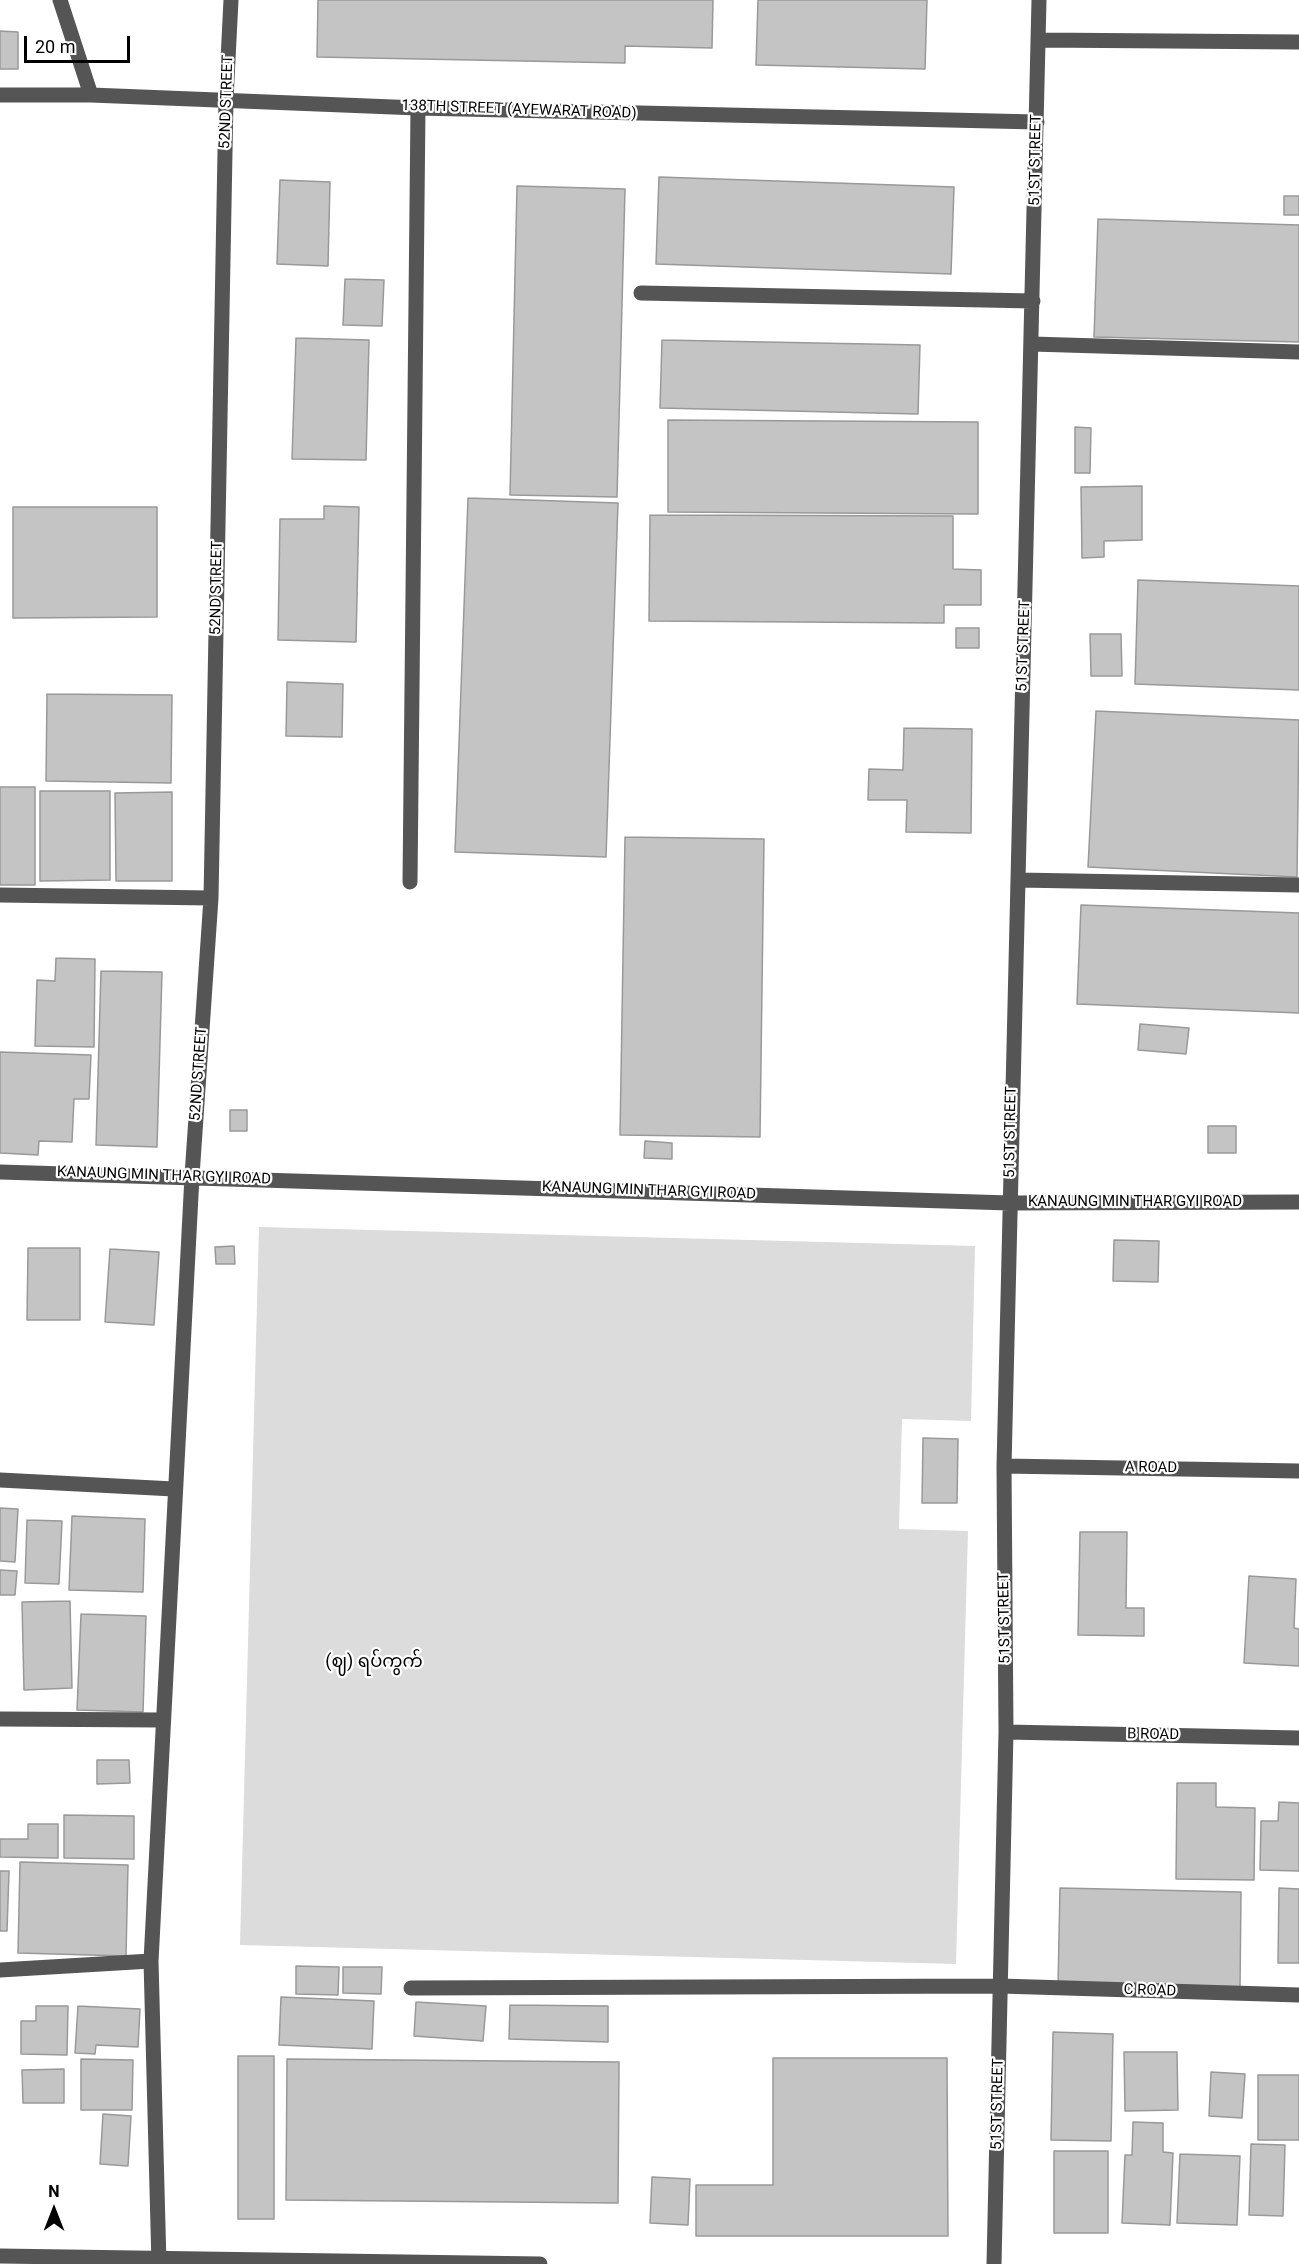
<!DOCTYPE html>
<html>
<head>
<meta charset="utf-8">
<style>
	body { margin:0 }
	#map { position:relative; width:1299px; height:2264px; overflow:hidden; background:#fff; font-family:Roboto,sans-serif }
	canvas { display:block }
	.north { position:absolute; left:24px; top:2180px; width:60px; height:60px; -webkit-text-stroke:4px #fff; paint-order:stroke; rotate:0deg; font-size:16px; font-weight:700; line-height:24px; text-align:center; color:#000 }
	.north::after { content:''; display:block; margin:auto; width:21px; height:27px; background:#000; clip-path:polygon(50% 0,100% 100%,50% 72%,0 100%) }
	.scale { position:absolute; left:24px; top:36px; width:106px; height:27px; box-sizing:border-box; border:3px solid #000; border-top:0; padding-left:8px; font-size:18px; line-height:21px; white-space:nowrap; color:#000; -webkit-text-stroke:4px #fff; paint-order:stroke }
</style>
</head>
<body>
<div id="map">
<canvas width="1299" height="2264"></canvas>
<div class="north">N</div>
<div class="scale">20 m</div>
</div>
<script>
const g = document.querySelector('canvas').getContext('2d');
g.lineJoin = 'round';
function fill(path, color) {
  g.fillStyle = color;
  g.fill(path, 'evenodd');
}
function toPath(rows) {
  const path = new Path2D();
  for (const r of rows) {
    path.moveTo(r[0], r[1]);
    for (let i = 2; i < r.length; i += 2) path.lineTo(r[i], r[i + 1]);
  }
  return path;
}
function stroke(path, color, width, dash) {
  g.strokeStyle = color;
  g.lineWidth = width;
  g.lineCap = dash ? 'butt' : 'round';
  g.setLineDash(dash || []);
  g.stroke(path);
}
function write(font, color, halo, rows, align = 'center') {
  g.font = font + ' Roboto,"Noto Sans Myanmar",sans-serif';
  g.lineWidth = 4.5;
  g.setLineDash([]);
  g.textBaseline = 'middle';
  g.strokeStyle = halo;
  g.fillStyle = color;
  for (const [text, x, y, turn = 0] of rows) {
    g.save();
    g.translate(x, y);
    g.rotate((+turn || 0) * Math.PI / 180);
    g.textAlign = isNaN(turn) ? turn : align;
    if (halo) g.strokeText(text, 0, 0);
    g.fillText(text, 0, 0);
    g.restore();
  }
}
const green = toPath([
	[259,1227,975,1246,971,1421,902,1419,899,1529,968,1531,956,1964,240,1945]
]);
const building = toPath([
	[318,0,713,0,712,48,625,46,625,63,317,57,318,0],
	[758,0,927,0,925,69,756,65,758,0],
	[0,31,18,32,18,69,0,69,0,31],
	[659,177,954,187,951,274,656,264,659,177],
	[280,180,330,182,328,266,277,264,280,180],
	[517,186,625,189,617,497,510,495,517,186],
	[1284,196,1299,196,1299,215,1284,215,1284,196],
	[1098,219,1299,225,1299,342,1094,337,1098,219],
	[345,279,384,280,382,326,343,325,345,279],
	[296,338,369,340,366,460,292,459,296,338],
	[662,340,920,345,918,414,660,408,662,340],
	[668,420,978,422,978,514,668,512,668,420],
	[1075,427,1091,428,1090,473,1075,473,1075,427],
	[1142,486,1142,540,1104,541,1104,557,1082,558,1081,487,1142,486],
	[468,498,618,503,606,857,455,852,468,498],
	[324,506,359,507,356,642,278,640,280,519,324,519,324,506],
	[13,507,157,507,157,617,13,618,13,507],
	[650,515,953,516,953,569,981,570,981,605,944,605,944,623,649,621,650,515],
	[1138,580,1299,586,1299,690,1135,684,1138,580],
	[956,628,979,628,979,648,956,648,956,628],
	[1090,634,1121,634,1122,676,1091,676,1090,634],
	[287,682,343,684,342,737,286,736,287,682],
	[47,694,172,695,171,783,46,781,47,694],
	[1096,711,1299,720,1297,877,1088,867,1096,711],
	[904,728,972,729,971,833,906,832,907,800,868,800,869,769,903,770,904,728],
	[0,787,35,787,35,885,0,885,0,787],
	[40,791,110,791,110,880,40,881,40,791],
	[172,792,172,881,116,881,115,793,172,792],
	[625,837,764,839,760,1137,620,1135,625,837],
	[1081,905,1299,913,1299,1013,1077,1004,1081,905],
	[56,958,95,959,94,1047,35,1046,37,980,55,981,56,958],
	[101,971,162,972,157,1147,96,1145,101,971],
	[1140,1024,1189,1028,1186,1054,1138,1050,1140,1024],
	[0,1052,91,1055,89,1099,74,1099,72,1142,39,1141,38,1155,0,1153,0,1052],
	[230,1110,247,1110,247,1131,230,1131,230,1110],
	[1208,1126,1236,1126,1236,1153,1208,1153,1208,1126],
	[645,1141,672,1143,672,1159,644,1158,645,1141],
	[1114,1240,1159,1241,1158,1282,1113,1281,1114,1240],
	[234,1246,235,1264,216,1264,215,1247,234,1246],
	[28,1248,80,1248,80,1320,27,1320,28,1248],
	[110,1249,159,1252,154,1325,105,1322,110,1249],
	[923,1438,958,1439,957,1503,922,1503,923,1438],
	[0,1508,18,1509,15,1562,0,1561,0,1508],
	[72,1516,145,1519,143,1592,69,1590,72,1516],
	[27,1520,62,1521,59,1584,25,1583,27,1520],
	[1080,1532,1127,1532,1126,1608,1144,1608,1144,1636,1078,1635,1080,1532],
	[0,1570,17,1571,15,1595,0,1595,0,1570],
	[1249,1576,1296,1579,1294,1628,1299,1629,1299,1666,1244,1663,1249,1576],
	[70,1601,72,1688,24,1690,22,1602,70,1601],
	[81,1614,146,1616,143,1712,77,1710,81,1614],
	[97,1760,129,1760,130,1783,97,1784,97,1760],
	[1177,1783,1216,1783,1216,1807,1255,1808,1254,1880,1176,1879,1177,1783],
	[1279,1802,1299,1803,1299,1871,1260,1870,1261,1821,1278,1821,1279,1802],
	[64,1815,134,1816,134,1859,64,1858,64,1815],
	[28,1824,58,1824,58,1858,0,1857,0,1839,28,1839,28,1824],
	[20,1862,128,1865,126,1956,18,1953,20,1862],
	[0,1871,9,1871,7,1931,0,1931,0,1871],
	[1060,1888,1241,1892,1240,1988,1058,1985,1060,1888],
	[1279,1888,1299,1889,1299,1963,1278,1963,1279,1888],
	[296,1966,339,1967,338,1995,296,1994,296,1966],
	[343,1967,382,1967,381,1994,343,1993,343,1967],
	[281,1997,374,2001,372,2049,279,2045,281,1997],
	[416,2002,486,2006,483,2041,414,2036,416,2002],
	[510,2005,608,2006,608,2042,509,2039,510,2005],
	[36,2006,68,2006,67,2055,21,2054,21,2021,36,2021,36,2006],
	[78,2006,140,2009,138,2047,96,2045,95,2054,75,2053,78,2006],
	[1053,2032,1113,2034,1111,2141,1051,2140,1053,2032],
	[1124,2052,1177,2052,1178,2110,1125,2111,1124,2052],
	[238,2056,274,2056,274,2219,238,2219,238,2056],
	[773,2058,947,2058,948,2236,696,2236,696,2185,773,2185,773,2058],
	[81,2059,133,2060,132,2110,81,2110,81,2059],
	[287,2059,619,2062,618,2203,286,2200,287,2059],
	[64,2069,64,2103,23,2103,22,2070,64,2069],
	[1211,2072,1245,2074,1242,2118,1209,2116,1211,2072],
	[1258,2075,1299,2075,1299,2140,1258,2140,1258,2075],
	[103,2114,131,2116,128,2166,100,2164,103,2114],
	[1133,2122,1163,2123,1163,2152,1173,2153,1170,2225,1122,2223,1125,2155,1132,2155,1133,2122],
	[1251,2144,1285,2145,1283,2216,1249,2215,1251,2144],
	[1054,2151,1108,2151,1108,2233,1054,2233,1054,2151],
	[1180,2154,1240,2156,1237,2225,1177,2223,1180,2154],
	[652,2177,690,2179,688,2225,650,2223,652,2177]
]);
const minor = toPath([
	[60,0,91,95],
	[1038,40,1299,42],
	[0,95,91,95,418,108,1037,122],
	[641,293,1033,301],
	[1032,344,1299,352],
	[1018,880,1299,885],
	[410,882,418,108],
	[0,895,211,898],
	[0,1172,1010,1203,1299,1202],
	[1004,1466,1299,1471],
	[0,1480,174,1489],
	[0,1719,161,1720],
	[1006,1732,1299,1738],
	[0,1970,151,1961],
	[411,1988,1000,1986,1299,1995],
	[0,2256,540,2264],
	[159,2264,151,1961,192,1176,211,898,226,99,231,0],
	[994,2264,1006,1732,1004,1466,1039,0]
]);
const streetNames = [
	["52ND STREET",227,102,-88],
	["138TH STREET (AYEWARAT ROAD)",519,110,2],
	["51ST STREET",1036,160,-89],
	["52ND STREET",217,588,-89],
	["51ST STREET",1024,646,-88],
	["52ND STREET",199,1074,-86],
	["51ST STREET",1011,1132,-89],
	["KANAUNG MIN THAR GYI ROAD",164,1176,2],
	["KANAUNG MIN THAR GYI ROAD",649,1191,2],
	["KANAUNG MIN THAR GYI ROAD",1135,1202],
	["A ROAD",1151,1468,1],
	["51ST STREET",1005,1618,-91],
	["B ROAD",1153,1735,1],
	["C ROAD",1150,1991,2],
	["51ST STREET",998,2104,-89]
];
const quarterNames = [
	["(ဈ) ရပ်ကွက်",374,1662]
];
fill(green, '#dcdcdc');
fill(building, '#c4c4c4');
stroke(building, '#999', 1.5);
stroke(minor, '#555', 15);
write('15px', '#000', '#fff', streetNames);
write('18px', '#000', '#fff', quarterNames);
</script>
</body>
</html>
